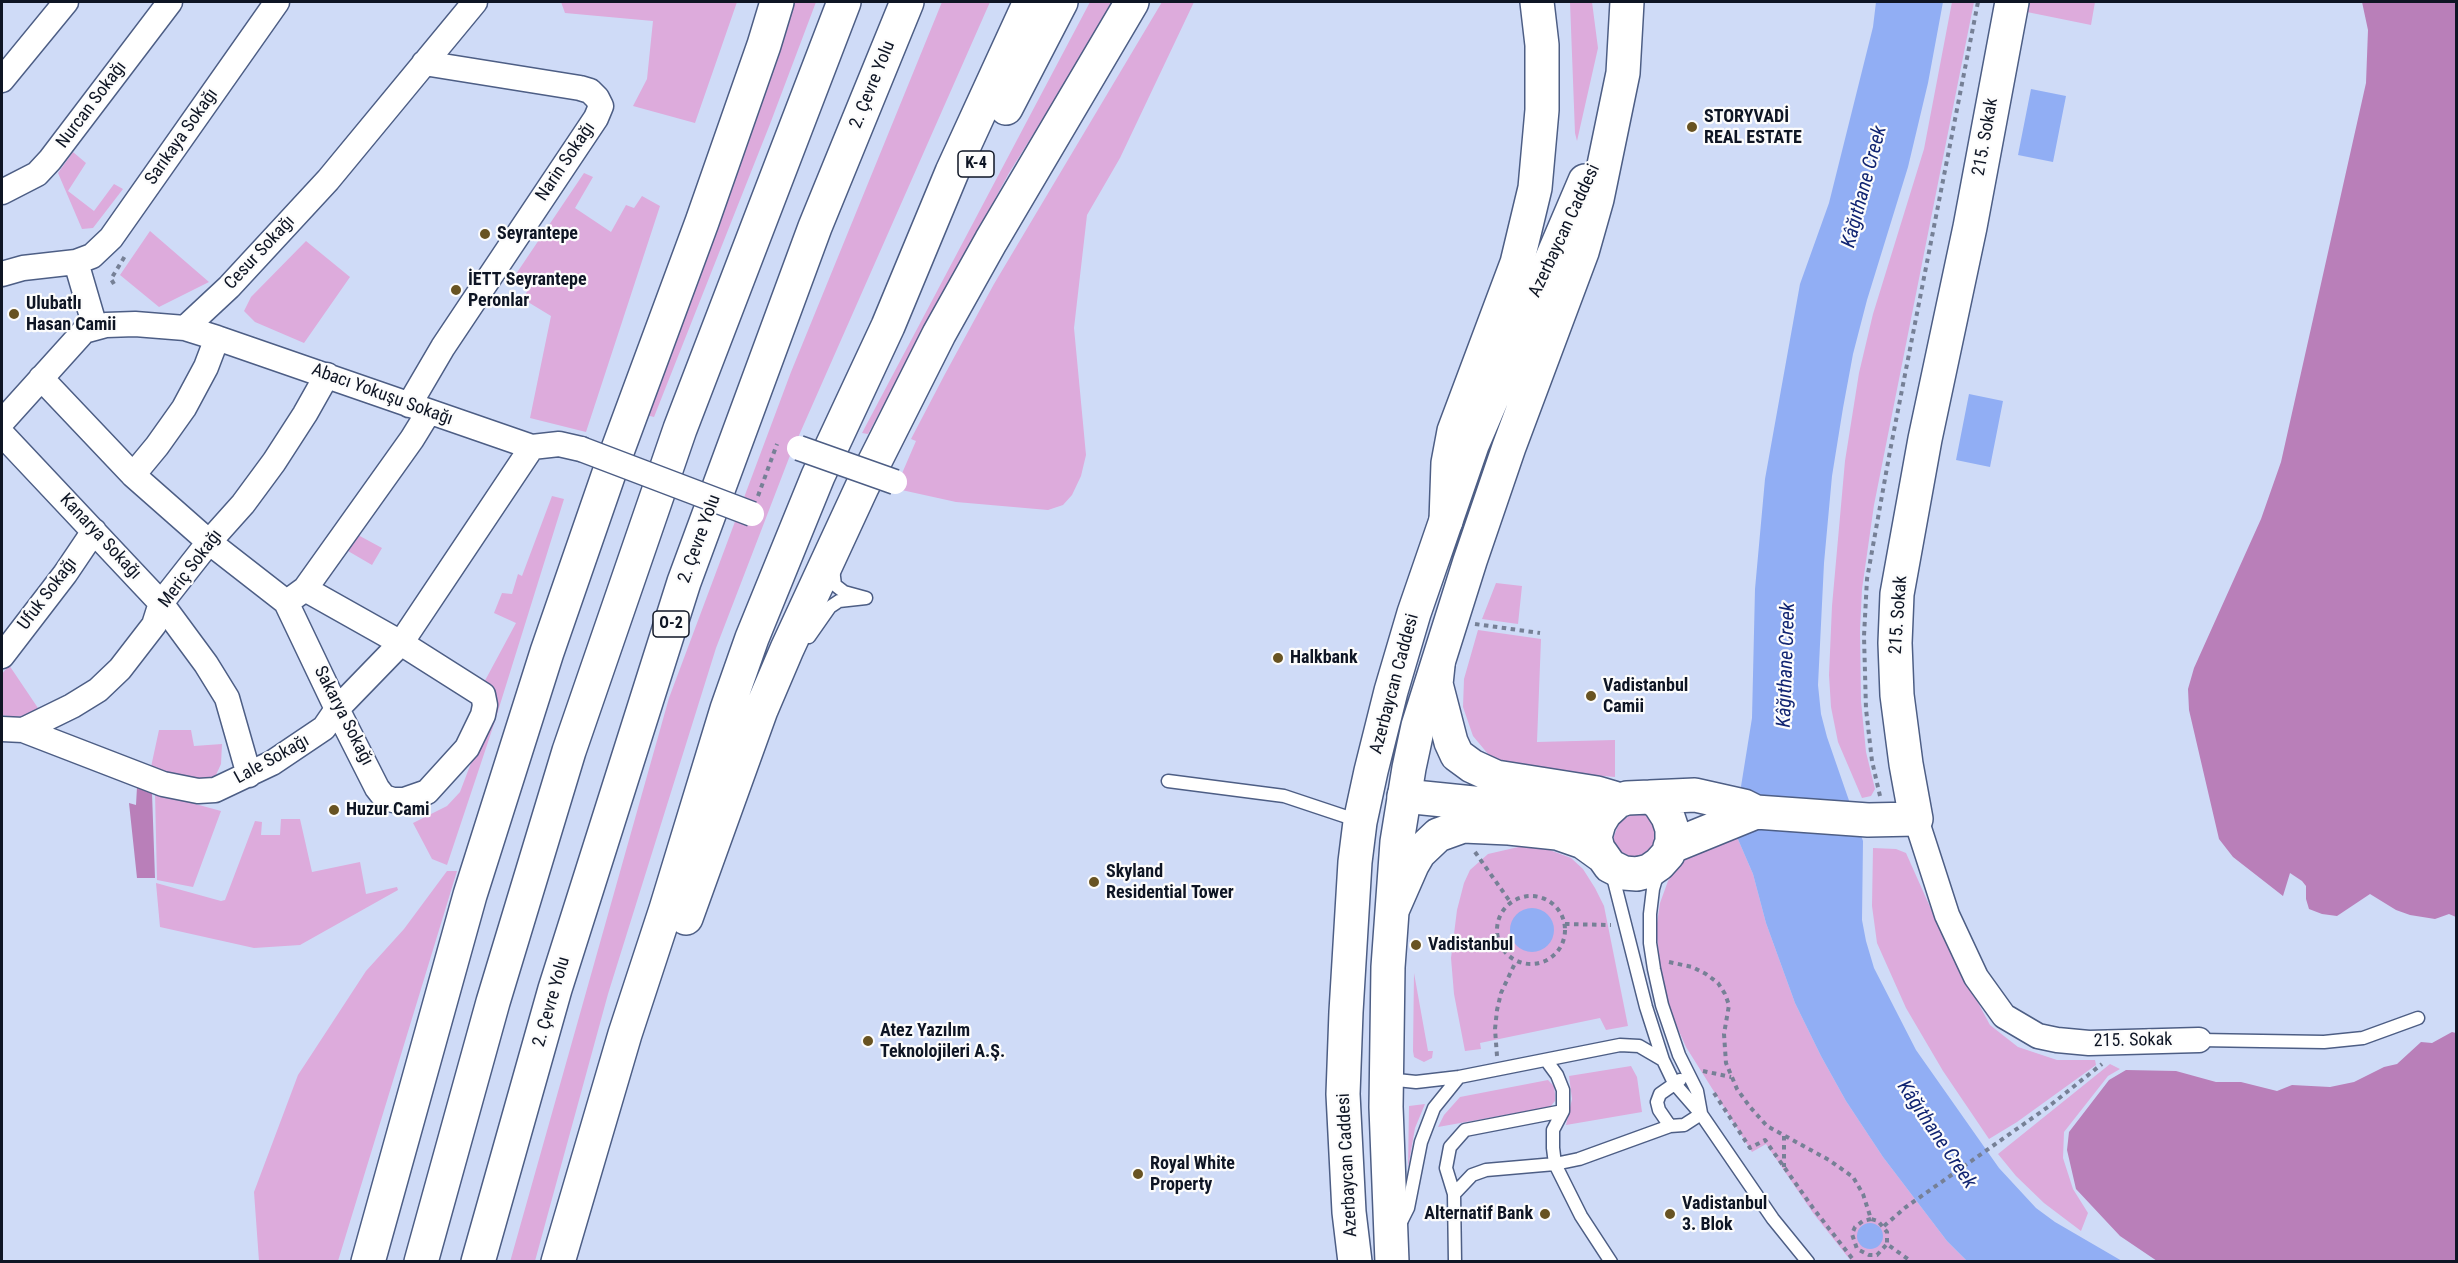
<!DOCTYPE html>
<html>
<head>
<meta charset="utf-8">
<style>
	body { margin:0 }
	#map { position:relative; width:2458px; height:1263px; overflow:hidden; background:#cfdbf7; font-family:"Roboto Condensed",sans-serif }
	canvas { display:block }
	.frame { position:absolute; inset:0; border:3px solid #0e1524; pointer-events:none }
</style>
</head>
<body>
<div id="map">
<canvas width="2458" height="1263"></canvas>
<div class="frame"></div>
</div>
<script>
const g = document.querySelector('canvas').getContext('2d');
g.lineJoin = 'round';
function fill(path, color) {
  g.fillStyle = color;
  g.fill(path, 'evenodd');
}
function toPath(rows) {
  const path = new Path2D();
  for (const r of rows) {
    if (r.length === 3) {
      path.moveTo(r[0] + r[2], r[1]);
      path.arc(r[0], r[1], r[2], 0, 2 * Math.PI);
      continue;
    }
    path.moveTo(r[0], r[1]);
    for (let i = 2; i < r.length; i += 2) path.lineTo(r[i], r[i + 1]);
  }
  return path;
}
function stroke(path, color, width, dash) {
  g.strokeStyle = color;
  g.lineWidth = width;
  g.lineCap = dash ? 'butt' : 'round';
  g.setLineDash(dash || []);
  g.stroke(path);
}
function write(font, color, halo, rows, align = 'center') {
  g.font = font + ' "Roboto Condensed",sans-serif';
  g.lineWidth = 4.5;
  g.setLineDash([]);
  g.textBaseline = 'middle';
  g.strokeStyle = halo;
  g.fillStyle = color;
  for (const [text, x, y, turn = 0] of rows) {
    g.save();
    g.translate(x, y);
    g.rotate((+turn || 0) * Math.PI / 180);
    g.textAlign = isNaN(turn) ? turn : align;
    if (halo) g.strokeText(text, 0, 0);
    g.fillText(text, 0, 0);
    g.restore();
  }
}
const green = toPath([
	[561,2,737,2,695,123,633,106,647,79,653,21,565,13],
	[793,2,816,2,770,124,654,417,646,415,734,177],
	[942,2,990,2,789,458,716,648,608,994,535,1261,510,1262,669,698,791,372],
	[1090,2,1116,2,1009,173,868,434,862,433],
	[1162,2,1194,2,1120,158,1087,215,1074,328,1086,455,1081,476,1072,495,1063,505,1048,510,956,502,888,487,897,485,916,441,911,439,945,374,994,284],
	[1570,2,1592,2,1598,48,1577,141,1575,133],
	[1952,2,1974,2,1874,505,1862,589,1860,630,1861,701,1866,752,1875,789,1871,796,1862,798,1838,742,1831,707,1829,675,1832,606,1845,461,1859,373,1873,314,1924,149],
	[2029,2,2095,2,2091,25,2027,12],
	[73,152,86,163,68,191,94,211,114,184,123,189,93,228,82,229,58,173],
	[584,173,593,177,575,208,611,232,626,205,634,208,642,196,660,206,586,432,530,418,551,316,523,299,532,282,516,274],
	[150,231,209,282,159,307,120,275],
	[306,241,350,277,304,343,255,322,244,311,251,297],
	[552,496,564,499,493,727,447,865,432,859,413,823,447,806,460,792,496,697,481,688,516,623,494,613,502,593,512,594,518,574,522,576],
	[358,535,382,548,372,565,348,551],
	[1496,583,1522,586,1518,624,1482,619],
	[1478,630,1541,639,1537,742,1615,740,1615,777,1521,769,1505,764,1488,754,1473,736,1463,707,1464,679],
	[9,665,40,711,26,716,14,717,2,715,2,674],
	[159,730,191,730,194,746,222,744,221,764,215,777,207,780,189,778,151,767],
	[155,793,221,811,193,887,157,880],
	[1633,813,1649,815,1664,844,1632,864,1614,847,1613,839,1619,823],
	[281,819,300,819,312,872,360,862,366,894,397,887,398,890,300,945,254,948,160,927,156,883,221,901,225,900,255,821,262,822,261,835,280,835],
	[1734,830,1753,874,1766,923,1795,1003,1821,1056,1846,1101,1883,1157,1947,1241,1967,1261,1851,1261,1813,1213,1766,1144,1752,1152,1686,1047,1670,1011,1662,980,1656,930,1660,903,1668,881,1685,857],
	[1527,845,1542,847,1571,858,1583,869,1595,888,1604,906,1628,1026,1606,1030,1600,1018,1480,1043,1481,1049,1465,1051,1454,994,1451,958,1457,910,1464,883,1470,870,1488,854],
	[1873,848,1896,849,1906,853,1947,945,1990,1025,2018,1047,2057,1060,2095,1060,2096,1065,2017,1122,1989,1139,1943,1071,1906,1008,1877,943,1872,906],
	[447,871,457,871,338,1261,259,1261,254,1192,298,1075,366,971,404,929],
	[1414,973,1428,1051,1433,1051,1432,1058,1424,1062,1414,1057,1413,1051],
	[2110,1064,2120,1069,2108,1076,2064,1132,2063,1158,2073,1189,2088,1213,2081,1231,2044,1203,2016,1176,1998,1154],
	[1631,1066,1637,1077,1642,1112,1566,1125,1572,1099,1569,1076],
	[1548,1080,1554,1086,1555,1094,1555,1101,1550,1107,1438,1127,1444,1115,1460,1097],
	[1425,1104,1415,1128,1408,1168,1409,1106]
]);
const forest = toPath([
	[2362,2,2456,2,2456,917,2449,914,2435,919,2410,915,2396,910,2370,894,2337,916,2322,914,2309,909,2306,899,2306,886,2302,881,2290,873,2283,896,2233,857,2219,839,2189,710,2188,689,2194,668,2261,519,2281,462,2366,83,2368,30],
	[137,787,152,793,155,878,137,878,129,803,136,805],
	[2452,1032,2456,1033,2456,1261,2157,1261,2120,1236,2076,1189,2067,1150,2069,1132,2109,1080,2126,1070,2176,1071,2216,1082,2241,1082,2277,1091,2292,1085,2330,1087,2354,1082,2384,1067,2397,1064,2421,1042,2432,1043]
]);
const water = toPath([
	[1876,2,1943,2,1928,83,1908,167,1867,300,1853,354,1843,408,1832,476,1824,563,1818,685,1821,714,1827,737,1863,841,1862,920,1866,941,1874,968,1916,1050,1999,1168,2036,1208,2055,1222,2122,1261,1967,1261,1947,1241,1883,1157,1846,1101,1821,1056,1795,1003,1766,923,1753,874,1734,830,1752,718,1755,589,1765,479,1800,284,1829,203,1873,27],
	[2031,89,2066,96,2053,162,2018,155],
	[1969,394,2003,401,1990,467,1956,460],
	[1532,930,22],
	[1870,1236,13]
]);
const path = toPath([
	[114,284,111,279,125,256],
	[758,496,777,444],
	[1475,624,1540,633],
	[1880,796,1872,761,1866,709,1864,636,1867,579,1890,451,1978,2],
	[1475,852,1511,903],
	[1531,930,34],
	[1565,924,1611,925],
	[1669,962,1692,967,1706,974,1718,983,1725,994,1729,1005,1724,1034,1726,1063,1737,1089,1750,1107,1767,1126,1829,1160,1853,1177,1863,1194,1871,1219,1878,1221,1887,1232,1887,1244,1912,1262],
	[1497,1056,1495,1029,1497,1010,1501,993,1516,961],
	[1703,1071,1731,1077],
	[1714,1093,1750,1148,1765,1140,1813,1208,1855,1262],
	[1784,1136,1784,1167],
	[1871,1219,1863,1221,1855,1227,1852,1234,1857,1249,1869,1255,1877,1255,1887,1244],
	[1884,1226,1906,1207,2048,1107,2102,1064]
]);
const lane = toPath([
	[809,637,830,607,839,601,866,598,844,592,835,585,833,569],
	[1168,781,1284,796,1359,821],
	[1658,872,1653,889,1650,914,1650,943,1654,969,1662,1005,1679,1055,1697,1091,1701,1113],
	[1612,873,1646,1007,1663,1060,1674,1083,1701,1114,1773,1219,1808,1262],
	[2199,1040,2324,1042,2363,1038,2418,1018],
	[1546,1060,1557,1075,1563,1090,1563,1111,1553,1130,1553,1148,1555,1164,1581,1216,1611,1262],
	[1387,1079,1416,1082,1459,1077,1620,1045,1639,1046,1663,1060],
	[1680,1080,1660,1094,1657,1102,1659,1110,1670,1126,1684,1125,1701,1114],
	[1454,1194,1446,1168,1450,1147,1465,1130,1563,1111],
	[1400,1224,1408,1208,1421,1142,1434,1108,1459,1077],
	[1455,1262,1454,1194,1472,1175,1486,1170,1555,1164,1579,1159,1670,1126]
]);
const street = toPath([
	[2,80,66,2],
	[2,192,37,174,50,160,170,2],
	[76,262,95,327],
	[2,274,23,268,76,262,92,256,111,238,277,2],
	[185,328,229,287,328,180,475,2],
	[41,378,133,475,209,542,286,602,337,709,377,788,384,797,393,800,404,800,427,792,467,748,483,715,485,705,483,695,401,643,305,589],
	[409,405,443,347,596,118,601,106,597,98,590,91,580,88,424,63],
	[2,422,84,331,106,325,135,324,185,328,217,338,532,447,559,444,581,449],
	[2,434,161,603,206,664,227,698,249,775],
	[133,475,157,446,184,408,206,367,217,338],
	[294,597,305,589,412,439,428,413],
	[2,656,65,574,94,531],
	[2,729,23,730,163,784,198,791,215,790,272,763,324,728,337,709,401,643,532,447],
	[23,730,72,706,98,690,120,669,154,625,161,603,209,542,243,504,274,462,305,414,327,375],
	[1916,819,1947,915,1976,977,2004,1016,2038,1036,2057,1040,2089,1043,2199,1040]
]);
const secondary = toPath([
	[1438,665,1436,684,1451,742,1457,755,1472,766,1496,777,1597,793,1614,798],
	[1404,796,1572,813,1603,808,1618,801,1627,798,1650,797,1659,803,1668,817,1672,829,1672,842,1668,854,1659,864,1649,871,1637,874,1624,873,1610,866,1598,849,1595,837,1599,823,1605,813,1618,801],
	[1650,797,1695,795,1744,806,1756,812],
	[1670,847,1756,812,1868,820,1916,819,1906,764,1897,695,1895,643,1897,594,1925,439,1970,227,2012,2],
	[1394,906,1412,865,1419,853,1438,835,1463,826,1509,828,1557,833,1583,842,1601,855]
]);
const primary = toPath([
	[1355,1262,1349,1212,1343,1094,1346,1012,1355,862,1360,822,1371,771,1391,691,1414,613,1472,445,1585,181],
	[1392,1262,1386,1107,1388,967,1397,842,1409,768,1418,726,1470,561,1509,447,1582,252,1597,199,1623,73,1627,2]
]);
const highway = toPath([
	[1006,108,1061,2],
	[1446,521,1448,463,1454,431,1517,263,1535,188,1542,110,1542,45,1537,2],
	[686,918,761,710,787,649,862,487,939,334,991,241,1132,2],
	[368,1262,470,895,547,652,608,476,702,222,764,45,777,2],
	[421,1262,493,1002,569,751,680,429,844,2],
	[478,1262,555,989,684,582,815,227,907,2],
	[558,1262,625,1034,666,909,727,709,752,638,818,476,888,326,952,172,1030,2]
]);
const streetBridge = toPath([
	[799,448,895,482],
	[581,449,752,514]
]);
const markers = [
	[1692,127,6,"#685322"],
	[485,234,6,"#685322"],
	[456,290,6,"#685322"],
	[14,314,6,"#685322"],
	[1278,658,6,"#685322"],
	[1591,696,6,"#685322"],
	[334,810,6,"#685322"],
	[1094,882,6,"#685322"],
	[1416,945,6,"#685322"],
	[868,1041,6,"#685322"],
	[1138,1174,6,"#685322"],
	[1545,1214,6,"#685322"],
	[1670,1214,6,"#685322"]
];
const shields = [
	[976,164,36],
	[671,624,36]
];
const shieldNames = [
	["K-4",976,164],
	["O-2",671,624]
];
const streetNames = [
	["2. Çevre Yolu",873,85,-68],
	["Nurcan Sokağı",92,105,-53],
	["Sarıkaya Sokağı",182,137,-55],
	["215. Sokak",1986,137,-80],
	["Narin Sokağı",566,162,-56],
	["Azerbaycan Caddesi",1565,231,-65],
	["Cesur Sokağı",260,253,-47],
	["Abacı Yokuşu Sokağı",382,395,20],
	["Kanarya Sokağı",100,537,47],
	["2. Çevre Yolu",700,539,-70],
	["Meriç Sokağı",191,569,-53],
	["Ufuk Sokağı",48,594,-53],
	["215. Sokak",1899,615,-86],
	["Azerbaycan Caddesi",1395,684,-75],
	["Sakarya Sokağı",343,716,63],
	["Lale Sokağı",272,760,-29],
	["2. Çevre Yolu",552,1002,-74],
	["215. Sokak",2133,1041,-1],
	["Azerbaycan Caddesi",1348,1165,-93]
];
const poiNames = [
	["STORYVADİ",1704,117],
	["REAL ESTATE",1704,138],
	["Seyrantepe",497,234],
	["İETT Seyrantepe",468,280],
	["Peronlar",468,301],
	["Ulubatlı",26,304],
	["Hasan Camii",26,325],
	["Halkbank",1290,658],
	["Vadistanbul",1603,686],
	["Camii",1603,707],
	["Huzur Cami",346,810],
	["Skyland",1106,872],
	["Residential Tower",1106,893],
	["Vadistanbul",1428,945],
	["Atez Yazılım",880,1031],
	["Teknolojileri A.Ş.",880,1052],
	["Royal White",1150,1164],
	["Property",1150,1185],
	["Vadistanbul",1682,1204],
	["3. Blok",1682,1225],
	["Alternatif Bank",1533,1214,"right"]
];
const waterNames = [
	["Kâğıthane Creek",1865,187,-75],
	["Kâğıthane Creek",1787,665,-88],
	["Kâğıthane Creek",1936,1135,56]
];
fill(green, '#ddabdc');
fill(forest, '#b97fb9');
fill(water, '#91aef4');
stroke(lane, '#4d5e85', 15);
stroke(street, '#4d5e85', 27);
stroke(secondary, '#4d5e85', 36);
stroke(primary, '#4d5e85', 36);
stroke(highway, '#4d5e85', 36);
stroke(path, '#768096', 4, [4.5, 4.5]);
stroke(lane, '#fff', 12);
stroke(street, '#fff', 24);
stroke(secondary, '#fff', 33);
stroke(primary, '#fff', 33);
stroke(highway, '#fff', 33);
stroke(streetBridge, '#4d5e85', 27, []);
stroke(streetBridge, '#fff', 24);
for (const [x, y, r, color] of markers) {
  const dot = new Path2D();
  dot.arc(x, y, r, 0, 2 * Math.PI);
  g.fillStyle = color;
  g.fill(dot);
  stroke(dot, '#fcfcfc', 2);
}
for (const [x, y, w] of shields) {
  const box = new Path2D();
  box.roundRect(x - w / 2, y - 13, w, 26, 4.5);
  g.fillStyle = '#fcfcfc';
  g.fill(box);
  stroke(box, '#0e1524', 1.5);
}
write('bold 16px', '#0e1524', null, shieldNames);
write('18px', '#0e1524', '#fcfcfc', streetNames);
write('bold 18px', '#0e1524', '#fcfcfc', poiNames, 'left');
write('italic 20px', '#112572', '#fcfcfc', waterNames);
</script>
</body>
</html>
